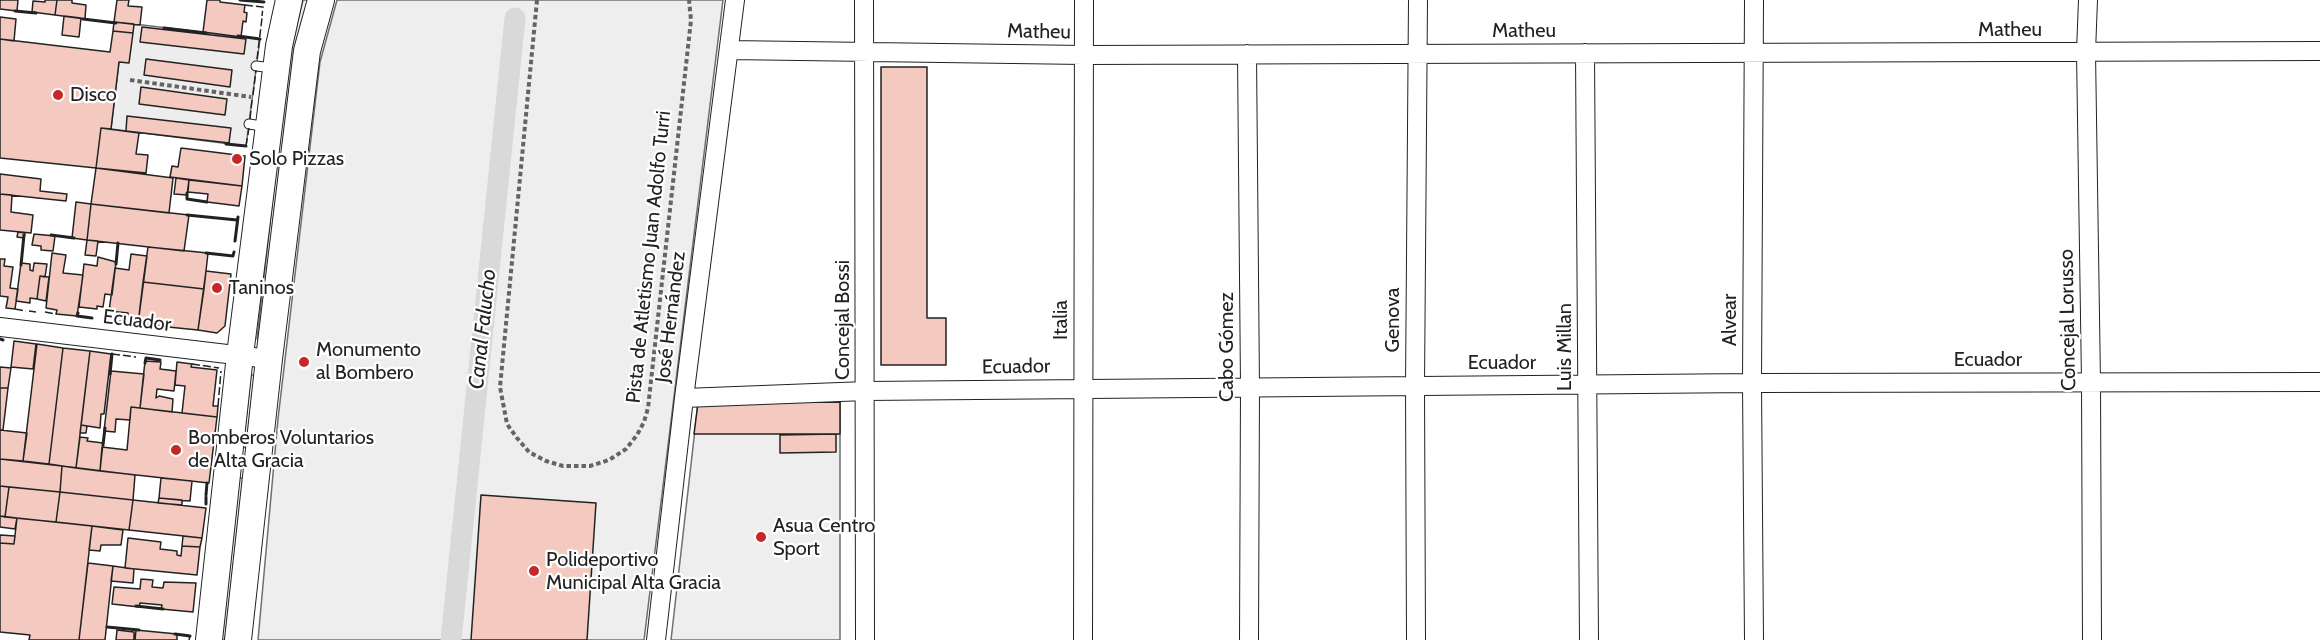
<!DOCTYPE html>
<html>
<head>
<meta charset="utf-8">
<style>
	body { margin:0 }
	canvas { display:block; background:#fff }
</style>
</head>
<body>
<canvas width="2320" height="640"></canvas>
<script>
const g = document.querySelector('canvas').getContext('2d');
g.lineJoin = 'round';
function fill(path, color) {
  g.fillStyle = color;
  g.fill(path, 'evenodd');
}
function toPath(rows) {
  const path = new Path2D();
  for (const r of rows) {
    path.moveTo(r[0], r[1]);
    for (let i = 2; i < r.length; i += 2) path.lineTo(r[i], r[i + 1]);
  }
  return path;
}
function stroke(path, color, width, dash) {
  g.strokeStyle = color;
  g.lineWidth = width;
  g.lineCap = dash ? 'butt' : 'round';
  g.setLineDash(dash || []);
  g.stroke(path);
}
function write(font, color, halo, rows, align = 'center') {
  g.font = font + ' Cabin,sans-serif';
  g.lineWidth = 4.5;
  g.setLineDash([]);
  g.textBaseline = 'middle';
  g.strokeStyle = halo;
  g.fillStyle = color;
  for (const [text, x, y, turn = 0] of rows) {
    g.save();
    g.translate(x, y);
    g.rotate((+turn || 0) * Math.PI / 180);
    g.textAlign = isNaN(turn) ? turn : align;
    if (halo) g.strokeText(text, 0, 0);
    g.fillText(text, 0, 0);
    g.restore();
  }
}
const green = toPath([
	[303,0,308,0,260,339,257,339,283,107,292,45,303,0],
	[337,0,723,0,644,640,258,640,278,419,320,62,337,0],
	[251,375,255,375,247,448,243,447,251,375],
	[840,402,840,640,671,640,698,403,840,402],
	[239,478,243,478,225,640,220,640,239,478]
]);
const parking = toPath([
	[134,24,260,39,246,146,111,129,119,62,134,24]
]);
const canal = toPath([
	[451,640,515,18]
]);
const building = toPath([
	[0,0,18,0,17,11,0,9,0,0],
	[45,0,57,0,55,15,32,12,33,1,45,2,45,0],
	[57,0,72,0,72,3,86,5,85,19,55,15,57,0],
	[117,0,129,0,128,6,142,7,140,25,114,22,117,0],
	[207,0,220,0,220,2,245,5,244,12,247,13,246,22,243,21,241,37,203,32,207,0],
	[64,16,81,18,79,37,62,35,64,16],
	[0,17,16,19,14,41,0,39,0,17],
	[114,22,134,24,133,33,113,31,114,22],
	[142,27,246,39,244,54,140,42,142,27],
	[113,31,133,33,129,63,119,62,111,129,101,128,96,168,0,158,0,39,110,52,113,31],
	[146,59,232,70,230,87,144,75,146,59],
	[881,67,927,67,927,318,946,318,946,365,881,365,881,67],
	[141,87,227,99,225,115,139,104,141,87],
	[127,116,231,128,229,143,126,131,127,116],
	[101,128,139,133,136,154,148,155,146,173,96,168,101,128],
	[181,148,245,156,242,186,170,177,172,166,178,167,181,148],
	[96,168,173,178,169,213,91,204,96,168],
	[0,174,41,179,40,191,67,194,66,201,0,194,0,174],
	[176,178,189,180,187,195,174,194,176,178],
	[189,180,242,186,239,206,207,202,208,194,188,192,189,180],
	[0,194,12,195,11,212,33,215,31,233,0,230,0,194],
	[76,202,91,204,87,240,72,238,76,202],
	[91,204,189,215,184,251,87,240,91,204],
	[18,232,25,233,24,238,17,237,18,232],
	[34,234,55,236,53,251,41,250,41,246,32,245,34,234],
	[87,240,98,241,96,256,85,255,87,240],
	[148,247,208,253,204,289,143,282,148,247],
	[52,253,66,255,63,273,83,275,77,316,56,314,57,310,46,308,52,253],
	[131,254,147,256,138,324,127,322,128,313,109,311,115,268,129,270,131,254],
	[98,257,116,262,112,295,105,294,103,307,97,306,97,309,79,307,84,264,97,266,98,257],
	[0,259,5,259,4,266,13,267,10,288,18,289,15,309,6,308,8,297,0,296,0,259],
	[21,263,30,264,30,270,33,271,34,263,47,264,45,277,40,276,37,299,30,298,30,303,16,301,21,263],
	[206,271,231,274,225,326,217,333,198,330,206,271],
	[40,276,49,277,46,301,37,299,40,276],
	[143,282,204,289,198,330,138,324,143,282],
	[14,341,36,344,33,369,11,367,14,341],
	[37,344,63,348,49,464,23,461,37,344],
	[63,348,90,351,76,468,49,464,63,348],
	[90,351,111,354,104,414,101,414,100,428,81,425,90,351],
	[145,361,161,362,160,369,176,371,174,391,157,389,156,398,159,396,173,399,172,412,140,408,145,361],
	[177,362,192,364,191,367,217,370,213,406,218,406,217,417,182,413,185,386,175,385,177,362],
	[0,367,11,368,8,388,0,388,0,367],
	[111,371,144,374,140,408,131,407,130,420,116,419,115,432,104,431,111,371],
	[0,388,8,388,3,430,0,430,0,388],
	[840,402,840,434,694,434,698,403,840,402],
	[131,407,217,417,209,483,100,471,102,447,127,450,131,407],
	[81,425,87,426,86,433,80,433,81,425],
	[0,430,27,433,23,461,0,459,0,430],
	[836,434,836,452,780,453,780,435,836,434],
	[80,437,88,438,87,441,103,443,100,471,76,468,80,437],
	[0,459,62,466,60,492,0,486,0,459],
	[62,466,135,475,133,500,60,492,62,466],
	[161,478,192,481,190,501,159,498,161,478],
	[0,486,9,487,5,517,0,516,0,486],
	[9,487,60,492,56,522,5,517,9,487],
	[60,492,133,500,129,530,56,522,60,492],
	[481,495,596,503,587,640,471,640,481,495],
	[159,498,182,500,182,505,158,503,159,498],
	[133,500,206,508,202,538,129,530,133,500],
	[0,516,17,518,15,529,0,527,0,516],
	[17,518,92,526,79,640,29,640,30,635,0,632,0,543,14,544,17,518],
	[92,526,123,530,121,545,101,545,100,551,89,550,92,526],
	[0,535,15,536,14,544,0,543,0,535],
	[183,536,202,538,200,547,182,546,183,536],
	[128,538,161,542,160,549,177,551,177,555,181,556,182,546,200,547,197,575,125,568,128,538],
	[88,563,113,566,105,640,79,640,88,563],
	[113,566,134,569,133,583,111,581,113,566],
	[141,579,153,580,152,587,163,588,164,582,196,583,193,612,161,609,162,605,140,603,139,607,112,604,114,587,140,589,141,579],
	[117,630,134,632,134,640,116,640,117,630],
	[136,630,177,634,177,640,135,640,136,630]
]);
const path = toPath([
	[537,0,500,387,507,424,517,438,529,452,546,461,563,466,590,466,609,460,626,449,637,435,644,422,648,408,691,20,689,0],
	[130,80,251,97]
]);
const service = toPath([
	[256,66,274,68],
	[249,124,268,127]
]);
const minor = toPath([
	[864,0,865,640],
	[2088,0,2086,52,2091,382,2092,640],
	[729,50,1084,55,2320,51],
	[1585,53,1589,640],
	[1247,54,1250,387,1249,640],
	[0,327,269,359],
	[684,398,866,391,1752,383,2320,382],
	[656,640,684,398,735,0],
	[1083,640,1084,0],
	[1416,640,1415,386,1418,0],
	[1754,640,1752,383,1754,0]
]);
const secondary = toPath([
	[209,640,240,355,279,46,289,0],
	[238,640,269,359,307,51,321,0]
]);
const fence = toPath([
	[245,5,263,7,262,16],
	[257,59,262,18],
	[253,95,256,70],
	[250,119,252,100],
	[246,146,249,128],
	[15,309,26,311],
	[29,311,36,312],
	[45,312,56,314],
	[108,320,127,322],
	[112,354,136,357],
	[192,364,219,368],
	[218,406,221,371],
	[189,640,190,636]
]);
const wall = toPath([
	[240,0,264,2],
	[15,11,36,13],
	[83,19,116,23],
	[164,28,206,33],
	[238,36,260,39],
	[226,144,246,146],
	[187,193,187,199,207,202],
	[187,215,237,220],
	[51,235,74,238],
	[235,241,238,217],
	[206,253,233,256,234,252],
	[116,264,118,243],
	[21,265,24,235],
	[78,313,77,316,92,318],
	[108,320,110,308],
	[0,339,3,340],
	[145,363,146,358,160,360],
	[110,374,112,354],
	[103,445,105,428],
	[206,495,207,483],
	[206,497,206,504],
	[136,606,163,609],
	[107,627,139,630],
	[175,634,190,636]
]);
const markers = [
	[58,95,6,"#c62828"],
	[237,159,6,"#c62828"],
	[217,288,6,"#c62828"],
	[304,362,6,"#c62828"],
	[176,450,6,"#c62828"],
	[761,537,6,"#c62828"],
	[534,571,6,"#c62828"]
];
const streetNames = [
	["Matheu",2010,30],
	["Matheu",1524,31],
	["Matheu",1039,32,1],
	["Pista de Atletismo Juan Adolfo Turri",649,257,-84],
	["José Hernández",671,317,-83],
	["Concejal Bossi",843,320,-90],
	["Italia",1061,320,-90],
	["Genova",1393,320,-90],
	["Alvear",1730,320,-90],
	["Concejal Lorusso",2068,320,-91],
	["Ecuador",137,321,7],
	["Cabo Gómez",1227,347,-90],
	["Luis Millan",1565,347,-90],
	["Ecuador",1988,360],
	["Ecuador",1502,363],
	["Ecuador",1016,367,-1]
];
const poiNames = [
	["Disco",70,95],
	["Solo Pizzas",249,159],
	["Taninos",229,288],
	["Monumento",316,350],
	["al Bombero",316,373],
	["Bomberos Voluntarios",188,438],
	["de Alta Gracia",188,461],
	["Asua Centro",773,526],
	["Sport",773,549],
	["Polideportivo",546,560],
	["Municipal Alta Gracia",546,583]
];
const waterNames = [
	["Canal Falucho",483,329,-84]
];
fill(green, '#eee');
stroke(green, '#6f6f6f', 1.5);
fill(parking, '#ededed');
stroke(parking, '#6f6f6f', 1.5);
stroke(canal, '#d9d9d9', 21);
fill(building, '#f3c9c0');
stroke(building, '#222', 1.5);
stroke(service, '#222', 11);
stroke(minor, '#222', 20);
stroke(secondary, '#222', 28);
stroke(path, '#646464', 4, [4.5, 3]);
stroke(service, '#fff', 9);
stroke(minor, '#fff', 18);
stroke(secondary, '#fff', 26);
stroke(fence, '#222', 1.5, [8, 3]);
stroke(wall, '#222', 3);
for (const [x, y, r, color] of markers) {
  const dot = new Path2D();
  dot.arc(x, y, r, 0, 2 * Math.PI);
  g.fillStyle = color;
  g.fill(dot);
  stroke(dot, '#fff', 2);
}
write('20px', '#222', '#fff', streetNames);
write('20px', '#222', '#fff', poiNames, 'left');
write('italic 21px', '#222', '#fff', waterNames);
</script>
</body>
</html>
